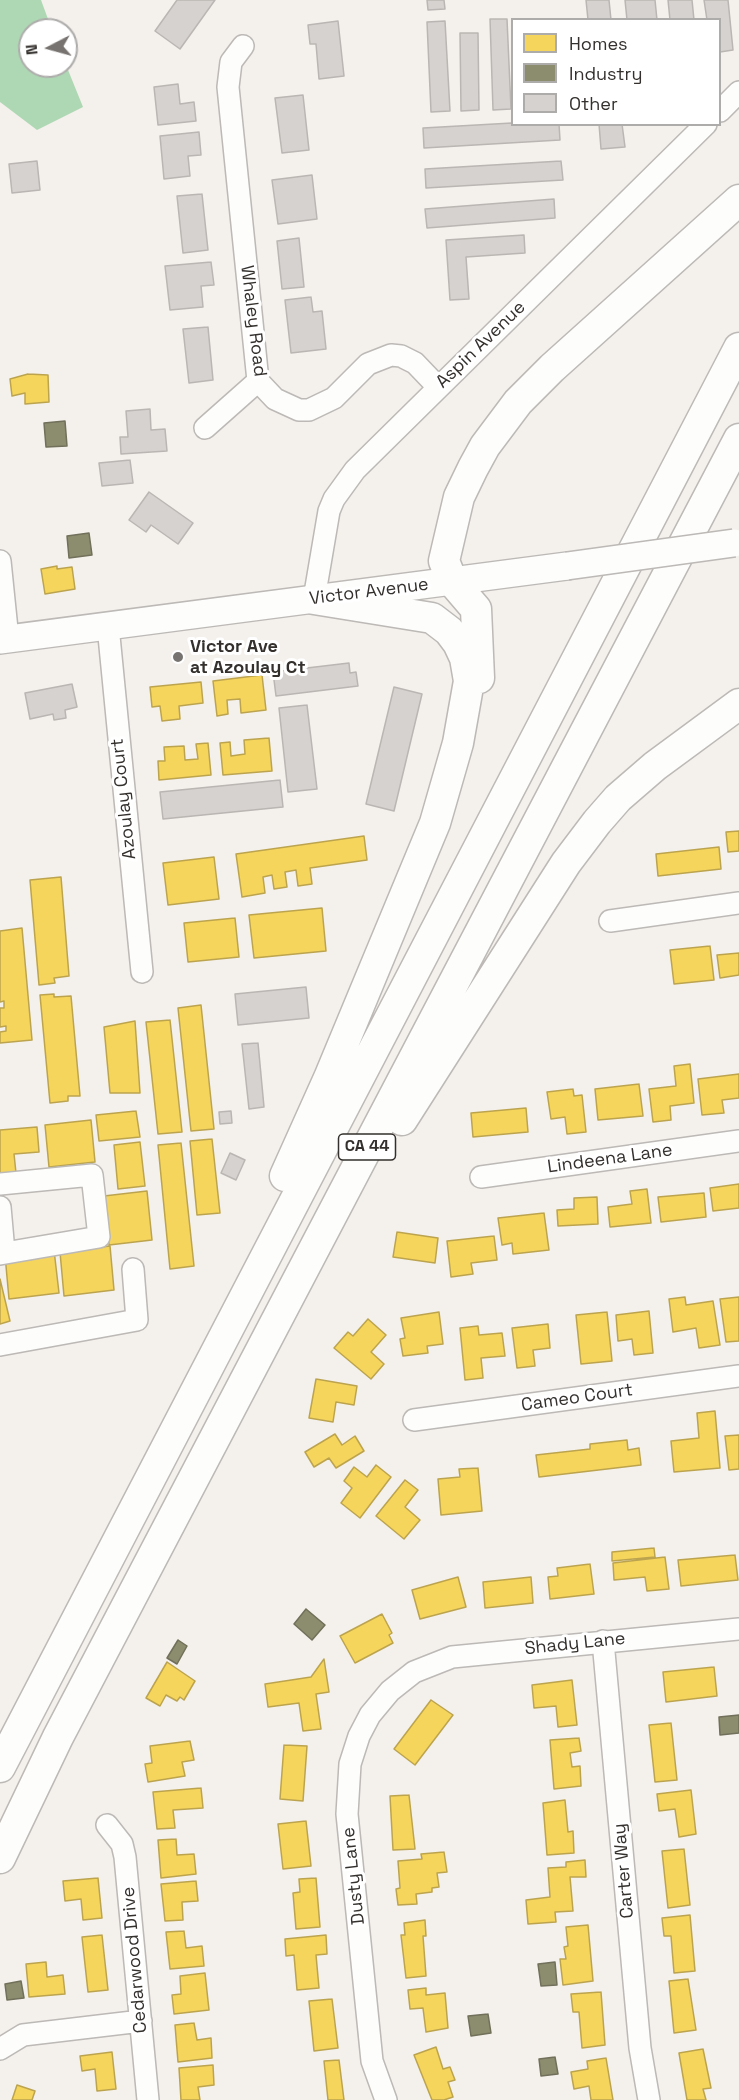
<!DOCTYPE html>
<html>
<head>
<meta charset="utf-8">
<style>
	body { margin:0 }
	#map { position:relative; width:739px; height:2100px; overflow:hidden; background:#f4f0ec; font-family:"Space Grotesk",sans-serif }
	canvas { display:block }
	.legend { position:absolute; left:511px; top:18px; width:210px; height:108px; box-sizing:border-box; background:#fff; border:2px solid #adacab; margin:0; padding:8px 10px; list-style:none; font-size:18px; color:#33302d }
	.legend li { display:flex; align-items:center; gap:12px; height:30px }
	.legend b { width:30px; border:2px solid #adacab }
	.north { position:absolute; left:18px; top:18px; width:60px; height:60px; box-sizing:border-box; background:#fff; border:2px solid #adacab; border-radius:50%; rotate:264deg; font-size:16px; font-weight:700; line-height:24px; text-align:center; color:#33302d }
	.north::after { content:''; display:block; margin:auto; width:21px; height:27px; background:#777370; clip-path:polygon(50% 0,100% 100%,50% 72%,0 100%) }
</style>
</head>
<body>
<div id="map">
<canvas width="739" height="2100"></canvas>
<ul class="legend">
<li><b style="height:16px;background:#f6d55c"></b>Homes</li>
<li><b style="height:16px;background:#8c8c6e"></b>Industry</li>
<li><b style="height:16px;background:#d6d2cf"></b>Other</li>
</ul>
<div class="north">N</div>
</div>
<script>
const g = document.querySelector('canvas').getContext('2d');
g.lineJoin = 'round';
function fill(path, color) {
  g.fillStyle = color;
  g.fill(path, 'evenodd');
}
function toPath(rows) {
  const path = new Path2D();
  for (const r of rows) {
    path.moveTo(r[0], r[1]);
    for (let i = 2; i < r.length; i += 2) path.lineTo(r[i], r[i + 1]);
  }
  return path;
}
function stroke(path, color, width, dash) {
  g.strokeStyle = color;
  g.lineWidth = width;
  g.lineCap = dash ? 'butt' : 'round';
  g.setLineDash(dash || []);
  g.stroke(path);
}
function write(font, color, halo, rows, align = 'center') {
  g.font = font + ' "Space Grotesk",sans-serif';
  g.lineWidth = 6;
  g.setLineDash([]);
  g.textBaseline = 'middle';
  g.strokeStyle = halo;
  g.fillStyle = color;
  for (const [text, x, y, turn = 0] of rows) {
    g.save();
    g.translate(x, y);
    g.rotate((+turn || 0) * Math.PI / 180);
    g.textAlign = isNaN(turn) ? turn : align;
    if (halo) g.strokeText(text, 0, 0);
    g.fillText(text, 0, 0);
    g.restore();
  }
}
const forest = toPath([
	[0,0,41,0,52,30,30,30,30,66,66,65,83,107,37,130,0,102]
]);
const homes = toPath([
	[28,374,48,375,49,402,25,404,25,393,12,396,10,379,28,374],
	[57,566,57,569,72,567,75,589,45,594,41,569,57,566],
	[262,675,266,710,241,713,240,699,227,700,228,714,217,716,213,681,262,675],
	[201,682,203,703,179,706,180,719,162,721,160,706,152,707,150,687,201,682],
	[269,738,272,771,223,775,220,743,230,742,231,756,245,754,244,740,269,738],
	[208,743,211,775,159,780,158,761,165,761,164,747,184,746,185,760,198,759,196,744,208,743],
	[739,831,739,851,728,852,726,832,739,831],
	[364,836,367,860,310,868,312,884,298,886,296,870,285,872,287,887,274,889,272,875,263,877,265,893,242,897,236,854,364,836],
	[719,847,721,869,658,876,656,854,719,847],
	[214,857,219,899,168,905,163,863,214,857],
	[61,877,69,976,54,978,55,983,39,985,30,880,61,877],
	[322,908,326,951,254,958,249,915,322,908],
	[235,918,239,957,188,962,184,923,235,918],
	[22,928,32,1040,0,1043,0,1032,6,1031,6,1026,0,1027,0,1008,4,1008,4,1001,0,1002,0,931,22,928],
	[710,946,714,980,674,984,670,950,710,946],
	[739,953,739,975,720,978,717,955,739,953],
	[54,994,54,997,71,996,80,1096,68,1096,68,1101,50,1103,40,995,54,994],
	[201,1005,214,1129,191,1131,178,1008,201,1005],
	[170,1020,182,1132,158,1134,146,1022,170,1020],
	[135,1021,140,1093,110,1093,104,1027,135,1021],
	[690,1064,694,1103,670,1106,671,1120,653,1122,649,1089,676,1086,674,1066,690,1064],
	[739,1074,739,1098,722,1100,724,1113,702,1115,698,1079,739,1074],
	[639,1084,643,1116,598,1120,595,1089,639,1084],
	[573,1089,574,1096,582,1095,586,1132,567,1134,565,1117,551,1119,547,1092,573,1089],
	[526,1108,528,1132,473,1137,471,1113,526,1108],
	[136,1111,140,1137,99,1141,96,1115,136,1111],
	[91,1120,95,1162,49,1167,45,1125,91,1120],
	[37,1127,39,1152,14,1154,16,1173,0,1175,0,1130,37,1127],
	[212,1139,220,1213,197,1215,190,1141,212,1139],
	[140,1142,145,1186,118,1189,114,1145,140,1142],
	[181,1143,194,1266,170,1269,158,1145,181,1143],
	[739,1184,739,1208,713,1211,710,1188,739,1184],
	[647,1189,651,1223,610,1227,608,1207,632,1204,630,1191,647,1189],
	[147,1191,152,1240,109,1245,104,1196,147,1191],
	[704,1193,706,1217,661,1222,658,1197,704,1193],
	[597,1197,598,1224,558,1226,557,1210,574,1209,574,1198,597,1197],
	[544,1213,549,1250,513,1254,512,1243,502,1245,498,1218,544,1213],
	[397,1232,438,1238,435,1263,393,1257,397,1232],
	[494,1236,497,1260,471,1263,473,1274,451,1277,447,1241,494,1236],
	[110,1246,114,1290,64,1296,60,1252,110,1246],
	[54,1250,59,1293,9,1299,5,1255,54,1250],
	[0,1279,10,1321,0,1324,0,1279],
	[685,1297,686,1305,713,1301,720,1345,699,1348,696,1328,673,1332,669,1299,685,1297],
	[739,1297,739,1341,726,1342,720,1299,739,1297],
	[649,1311,653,1353,634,1355,632,1339,618,1341,616,1315,649,1311],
	[439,1312,443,1344,427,1346,428,1353,403,1356,400,1339,405,1338,401,1318,439,1312],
	[607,1312,612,1361,581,1364,576,1315,607,1312],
	[368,1319,386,1335,371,1352,384,1364,371,1379,334,1348,348,1332,353,1336,368,1319],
	[548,1324,550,1348,533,1350,535,1366,517,1368,512,1328,548,1324],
	[478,1326,479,1335,502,1333,505,1356,481,1358,483,1378,465,1380,460,1328,478,1326],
	[316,1379,357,1386,354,1405,336,1402,333,1422,309,1418,316,1379],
	[715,1411,720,1468,674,1472,671,1441,699,1438,697,1413,715,1411],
	[335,1434,342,1445,355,1436,364,1451,336,1468,329,1458,314,1467,305,1452,335,1434],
	[739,1435,739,1469,729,1470,725,1436,739,1435],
	[627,1440,628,1450,639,1448,641,1465,539,1477,536,1455,590,1449,590,1444,627,1440],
	[376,1465,391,1477,360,1518,341,1503,352,1488,344,1481,354,1467,367,1477,376,1465],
	[478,1468,482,1511,441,1515,438,1479,460,1477,459,1469,478,1468],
	[405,1480,418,1490,405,1507,420,1520,404,1539,376,1516,405,1480],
	[654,1548,655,1557,612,1561,612,1552,654,1548],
	[735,1555,738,1580,681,1586,678,1560,735,1555],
	[665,1557,669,1589,647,1591,645,1577,614,1580,613,1563,665,1557],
	[590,1564,594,1594,550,1599,548,1577,558,1576,557,1568,590,1564],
	[458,1577,466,1607,420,1619,412,1590,458,1577],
	[531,1577,533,1603,485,1608,483,1582,531,1577],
	[382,1614,392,1633,389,1635,393,1643,355,1663,340,1636,382,1614],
	[324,1659,329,1692,316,1694,321,1729,303,1731,299,1703,268,1707,265,1684,311,1677,324,1659],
	[167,1662,195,1681,184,1700,180,1697,177,1701,166,1695,160,1706,146,1698,167,1662],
	[714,1667,717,1696,666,1702,663,1672,714,1667],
	[572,1680,577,1725,558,1727,556,1706,534,1708,532,1685,572,1680],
	[431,1700,453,1715,415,1765,394,1749,431,1700],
	[671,1723,677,1780,655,1782,649,1725,671,1723],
	[579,1738,581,1751,570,1753,572,1767,580,1766,581,1786,554,1789,550,1740,579,1738],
	[190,1741,194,1760,182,1762,185,1776,148,1782,145,1764,152,1763,150,1746,190,1741],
	[284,1745,307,1746,303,1801,280,1799,284,1745],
	[201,1788,203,1808,173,1810,175,1828,157,1829,153,1792,201,1788],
	[691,1790,696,1834,679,1837,675,1809,659,1811,657,1794,691,1790],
	[409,1795,415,1849,393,1850,390,1796,409,1795],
	[565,1800,568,1832,573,1831,574,1853,547,1855,543,1803,565,1800],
	[306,1821,311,1866,283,1869,278,1824,306,1821],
	[176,1839,177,1855,194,1854,196,1874,161,1878,158,1840,176,1839],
	[684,1849,690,1905,668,1908,662,1851,684,1849],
	[444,1852,447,1872,437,1873,439,1887,432,1888,432,1892,416,1894,417,1904,398,1905,396,1889,400,1888,398,1861,422,1859,421,1854,444,1852],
	[585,1860,586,1877,570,1877,573,1911,555,1912,556,1922,528,1924,526,1900,550,1897,548,1868,566,1867,566,1862,585,1860],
	[98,1878,102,1918,83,1920,81,1899,65,1901,63,1881,98,1878],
	[316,1878,320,1927,296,1929,293,1893,300,1892,299,1879,316,1878],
	[196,1881,198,1901,182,1902,183,1920,165,1921,161,1884,196,1881],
	[690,1915,695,1971,674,1973,671,1936,664,1936,662,1918,690,1915],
	[425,1920,426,1936,423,1936,426,1976,406,1978,401,1935,405,1935,404,1923,425,1920],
	[588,1925,593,1981,563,1985,560,1959,566,1959,564,1947,568,1946,566,1927,588,1925],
	[184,1931,186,1948,202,1946,204,1966,170,1969,166,1932,184,1931],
	[102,1935,108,1990,88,1992,82,1937,102,1935],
	[326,1935,327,1954,316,1955,319,1988,297,1990,294,1955,286,1956,285,1939,326,1935],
	[46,1962,47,1977,63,1975,65,1994,29,1997,26,1964,46,1962],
	[205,1973,209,2010,174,2014,172,1995,181,1994,180,1976,205,1973],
	[688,1979,696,2030,674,2033,669,1981,688,1979],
	[426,1988,426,1995,445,1993,448,2028,426,2032,423,2008,410,2009,408,1990,426,1988],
	[601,1992,605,2045,582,2048,579,2012,573,2012,571,1994,601,1992],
	[332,1999,338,2048,314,2051,309,2001,332,1999],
	[194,2023,197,2040,211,2038,212,2058,178,2062,175,2025,194,2023],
	[436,2047,443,2069,450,2067,455,2080,448,2082,453,2097,444,2100,432,2100,414,2055,436,2047],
	[703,2049,711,2088,703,2089,706,2100,687,2100,679,2053,703,2049],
	[112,2052,116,2089,97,2091,95,2069,82,2071,80,2056,112,2052],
	[606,2058,613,2100,591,2100,589,2086,574,2089,571,2072,588,2069,587,2061,606,2058],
	[339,2060,344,2100,328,2100,324,2061,339,2060],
	[213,2065,214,2085,198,2087,200,2100,181,2100,179,2068,213,2065],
	[17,2085,35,2091,32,2100,12,2100,17,2085]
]);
const industry = toPath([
	[65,421,67,446,46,447,44,423,65,421],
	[89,533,92,555,69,558,67,536,89,533],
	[306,1609,325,1625,312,1640,294,1624,306,1609],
	[178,1640,187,1646,177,1664,167,1658,178,1640],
	[739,1715,739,1733,720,1735,719,1717,739,1715],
	[555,1962,557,1985,541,1986,538,1964,555,1962],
	[21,1981,24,1998,7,2000,5,1984,21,1981],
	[488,2014,491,2033,471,2036,468,2016,488,2014],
	[555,2057,558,2074,541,2076,539,2059,555,2057]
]);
const building = toPath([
	[177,0,215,0,180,49,155,31,177,0],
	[427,0,444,0,445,9,428,10,427,0],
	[586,0,609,0,611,20,588,20,586,0],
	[625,0,655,0,657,20,627,20,625,0],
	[668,0,692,0,694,20,670,20,668,0],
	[704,0,728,0,733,50,720,52,720,20,707,20,704,0],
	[490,19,507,19,511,109,493,110,490,19],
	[338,21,344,76,319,79,316,44,310,44,308,25,338,21],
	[445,21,450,111,431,112,427,22,445,21],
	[460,33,478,33,479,110,461,111,460,33],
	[178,84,180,104,194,102,196,121,158,125,154,87,178,84],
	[303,95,309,150,282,153,275,98,303,95],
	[512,123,559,124,560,140,424,148,423,128,512,123],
	[599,124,622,124,625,147,601,149,599,124],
	[199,132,201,155,188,156,190,176,164,179,160,136,199,132],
	[37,161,40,190,12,193,9,164,37,161],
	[561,161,563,180,426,188,425,169,561,161],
	[312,175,317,219,278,224,272,180,312,175],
	[202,194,208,250,183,253,177,196,202,194],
	[554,199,555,218,427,228,425,209,554,199],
	[524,235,525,253,466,257,469,299,450,300,446,240,524,235],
	[299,238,304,287,282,289,277,241,299,238],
	[211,262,214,285,201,286,203,307,170,310,165,266,211,262],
	[311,297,313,312,322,311,326,349,291,353,285,300,311,297],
	[208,327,213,380,189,383,183,329,208,327],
	[150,409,151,430,165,429,167,451,121,454,120,437,128,437,126,411,150,409],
	[130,460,133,483,102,486,99,463,130,460],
	[149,492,193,523,178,544,151,525,146,532,129,520,149,492],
	[349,663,350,673,356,672,358,686,276,696,273,672,349,663],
	[72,684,77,707,65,710,66,718,54,720,53,714,30,719,25,693,72,684],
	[394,687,422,694,394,811,366,804,394,687],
	[307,705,317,789,288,792,279,708,307,705],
	[280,780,283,807,163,819,160,792,280,780],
	[306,987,309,1018,238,1025,235,994,306,987],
	[258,1043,264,1107,249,1109,242,1044,258,1043],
	[231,1111,232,1123,220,1124,219,1112,231,1111],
	[230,1153,245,1160,236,1180,221,1173,230,1153]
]);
const minor = toPath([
	[243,46,231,62,228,87,258,381,275,399,299,410,309,410,334,398,368,364,391,355,401,356,415,363,438,387],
	[720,111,739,92],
	[205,428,258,381],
	[0,561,8,639],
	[314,599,329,511,334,499,355,470,706,124],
	[108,626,142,972],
	[610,921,739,903],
	[481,1177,739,1141],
	[0,1184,92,1175,99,1237,0,1254],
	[0,1207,4,1252],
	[0,1345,137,1320,133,1269],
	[414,1420,739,1376],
	[603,1641,640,2048,649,2100],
	[107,1825,122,1844,125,1857,148,2100],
	[0,2049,23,2035,141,2021],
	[386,2100,372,2061,347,1814,350,1764,359,1736,370,1715,390,1691,414,1672,452,1657,739,1629]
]);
const major = toPath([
	[0,640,567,566]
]);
const highway = toPath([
	[479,678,476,609,452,581,444,561,459,497,473,468,485,446,518,402,552,368,739,200],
	[402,1120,566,863,597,822,618,798,655,766,739,704],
	[285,1176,329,1078,435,823,458,743,469,681,465,658,458,643,449,631,432,618,314,599],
	[0,1767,739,348],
	[0,1858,58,1737,739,439]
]);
const majorBridge = toPath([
	[567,566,734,543]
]);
const markers = [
	[178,657,6,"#777370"]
];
const shields = [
	[367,1147,57]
];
const shieldNames = [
	["CA 44",367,1147]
];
const streetNames = [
	["Whaley Road",253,321,83],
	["Aspin Avenue",481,345,-44],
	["Victor Avenue",369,592,-7],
	["Azoulay Court",124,799,-96],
	["Lindeena Lane",610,1159,-8],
	["Cameo Court",577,1398,-8],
	["Shady Lane",575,1644,-6],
	["Carter Way",624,1871,-95],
	["Dusty Lane",354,1876,-96],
	["Cedarwood Drive",135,1960,-95]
];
const poiNames = [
	["Victor Ave",190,647],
	["at Azoulay Ct",190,668]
];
fill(forest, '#aed8b4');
fill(homes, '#f6d55c');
stroke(homes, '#bca44e', 1.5);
fill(industry, '#8c8c6e');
stroke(industry, '#71705a', 1.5);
fill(building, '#d6d2cf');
stroke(building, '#bab6b3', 1.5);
stroke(minor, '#bcb9b6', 24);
stroke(major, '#bcb9b6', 30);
stroke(highway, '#bcb9b6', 33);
stroke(minor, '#fdfdfc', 21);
stroke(major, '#fdfdfc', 27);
stroke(highway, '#fdfdfc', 30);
stroke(majorBridge, '#bcb9b6', 30, []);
stroke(majorBridge, '#fdfdfc', 27);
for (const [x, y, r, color] of markers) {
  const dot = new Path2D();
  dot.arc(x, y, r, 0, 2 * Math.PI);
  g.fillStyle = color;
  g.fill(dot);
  stroke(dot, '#fff', 2);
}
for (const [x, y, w] of shields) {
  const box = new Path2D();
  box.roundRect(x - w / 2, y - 13, w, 26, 4.5);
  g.fillStyle = '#fff';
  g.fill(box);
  stroke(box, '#33302d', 1.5);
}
write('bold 16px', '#33302d', null, shieldNames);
write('18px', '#33302d', '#fff', streetNames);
write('bold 18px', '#33302d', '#fff', poiNames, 'left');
</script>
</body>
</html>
